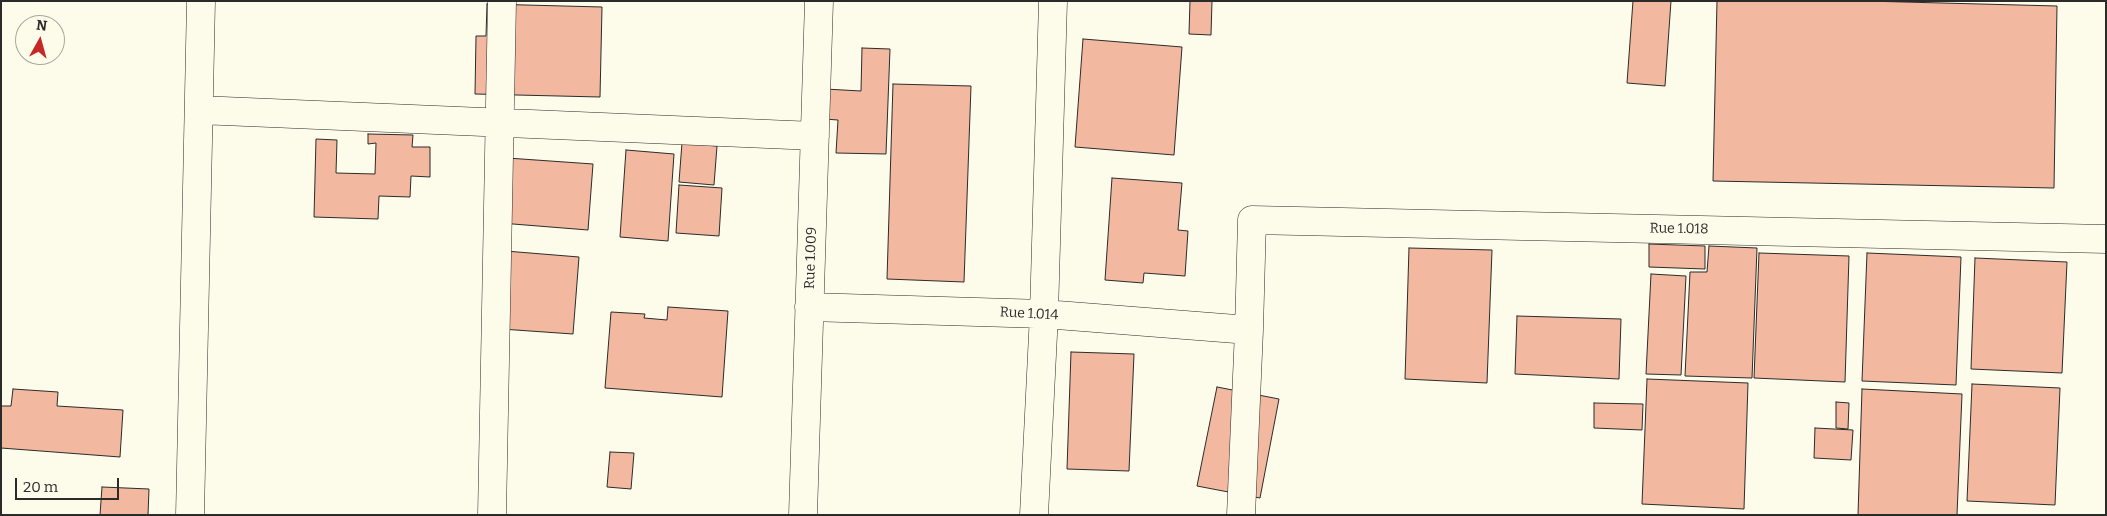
<!DOCTYPE html>
<html>
<head>
<meta charset="utf-8">
<style>
	body { margin:0 }
	#map { position:relative; width:2107px; height:516px; overflow:hidden; background:#fdfbea; font-family:Bitter,serif }
	canvas { display:block }
	.frame { position:absolute; inset:0; border:2px solid #2b2b2b; pointer-events:none }
	.north { position:absolute; left:15px; top:15px; width:50px; height:50px; box-sizing:border-box; background:#fdfbea; border:1px solid #a9a89e; border-radius:50%; rotate:7deg; font-size:14px; font-weight:700; line-height:20px; text-align:center; color:#2b2b2b }
	.north::after { content:''; display:block; margin:auto; width:18px; height:22px; background:#c62828; clip-path:polygon(50% 0,100% 100%,50% 72%,0 100%) }
	.scale { position:absolute; left:15px; top:478px; width:104px; height:22px; box-sizing:border-box; border:2px solid #2b2b2b; border-top:0; padding-left:6px; font-size:15px; line-height:18px; white-space:nowrap; color:#2b2b2b; -webkit-text-stroke:4px #fdfbea; paint-order:stroke }
</style>
</head>
<body>
<div id="map">
<canvas width="2107" height="516"></canvas>
<div class="frame"></div>
<div class="north">N</div>
<div class="scale">20 m</div>
</div>
<script>
const g = document.querySelector('canvas').getContext('2d');
g.lineJoin = 'round';
function fill(path, color) {
  g.fillStyle = color;
  g.fill(path, 'evenodd');
}
function toPath(rows) {
  const path = new Path2D();
  for (const r of rows) {
    path.moveTo(r[0], r[1]);
    for (let i = 2; i < r.length; i += 2) path.lineTo(r[i], r[i + 1]);
  }
  return path;
}
function stroke(path, color, width, dash) {
  g.strokeStyle = color;
  g.lineWidth = width;
  g.lineCap = dash ? 'butt' : 'round';
  g.setLineDash(dash || []);
  g.stroke(path);
}
function write(font, color, halo, rows, align = 'center') {
  g.font = font + ' Bitter,serif';
  g.lineWidth = 4;
  g.setLineDash([]);
  g.textBaseline = 'middle';
  g.strokeStyle = halo;
  g.fillStyle = color;
  for (const [text, x, y, turn = 0] of rows) {
    g.save();
    g.translate(x, y);
    g.rotate((+turn || 0) * Math.PI / 180);
    g.textAlign = isNaN(turn) ? turn : align;
    if (halo) g.strokeText(text, 0, 0);
    g.fillText(text, 0, 0);
    g.restore();
  }
}
const building = toPath([
	[1190,1,1212,1,1211,35,1189,34,1190,1],
	[1633,1,1671,1,1665,86,1627,83,1633,1],
	[1717,1,1865,1,2057,6,2054,188,1713,181,1717,1],
	[487,4,602,7,600,97,475,94,476,36,486,36,487,4],
	[1083,39,1182,47,1174,155,1075,147,1083,39],
	[862,48,890,49,886,154,836,153,838,120,824,119,825,89,861,91,862,48],
	[893,84,971,86,964,282,887,279,893,84],
	[368,134,413,135,412,147,430,147,430,177,411,176,410,197,379,196,378,219,314,217,316,139,337,140,336,173,375,174,376,143,368,144,368,134],
	[682,143,717,146,714,185,679,182,682,143],
	[626,150,674,154,668,241,620,237,626,150],
	[493,157,593,164,588,230,488,222,493,157],
	[1112,178,1182,183,1178,230,1188,231,1185,276,1144,273,1143,283,1105,280,1112,178],
	[679,185,722,188,719,236,676,233,679,185],
	[1649,244,1705,246,1705,269,1649,267,1649,244],
	[1709,246,1757,248,1752,378,1685,376,1690,272,1707,272,1709,246],
	[1409,248,1492,250,1487,383,1405,379,1409,248],
	[493,250,579,257,573,334,487,328,493,250],
	[1759,253,1849,256,1845,382,1754,378,1759,253],
	[1867,253,1961,257,1956,385,1862,381,1867,253],
	[1975,258,2067,262,2062,373,1971,369,1975,258],
	[1651,274,1686,276,1681,375,1646,374,1651,274],
	[668,307,728,311,722,397,605,388,611,312,645,314,644,318,667,320,668,307],
	[1517,316,1621,319,1619,379,1515,374,1517,316],
	[1071,352,1134,354,1129,471,1067,469,1071,352],
	[1647,379,1748,383,1744,509,1642,504,1647,379],
	[1972,384,2060,388,2055,505,1967,501,1972,384],
	[1217,387,1279,399,1260,498,1197,486,1217,387],
	[13,389,58,392,57,406,123,410,120,457,1,448,1,406,11,406,13,389],
	[1862,389,1962,394,1957,515,1858,515,1862,389],
	[1836,402,1849,403,1848,429,1836,428,1836,402],
	[1594,403,1643,404,1642,430,1594,428,1594,403],
	[1815,428,1853,430,1851,460,1814,458,1815,428],
	[610,452,634,453,631,489,607,487,610,452],
	[102,487,149,489,148,515,100,515,102,487]
]);
const street = toPath([
	[199,110,815,136],
	[809,307,1044,314,1249,330],
	[190,515,201,1],
	[492,515,502,1],
	[803,515,819,1],
	[1034,515,1044,314,1053,1],
	[1241,515,1249,330,1252,220,2106,239]
]);
const streetNames = [
	["Rue 1.018",1679,229,1],
	["Rue 1.009",811,258,-88],
	["Rue 1.014",1029,314,3]
];
fill(building, '#f2b8a0');
stroke(building, '#2b2b2b', 1);
stroke(street, '#2b2b2b', 29);
stroke(street, '#fdfbea', 28);
write('14px', '#2b2b2b', '#fdfbea', streetNames);
</script>
</body>
</html>
